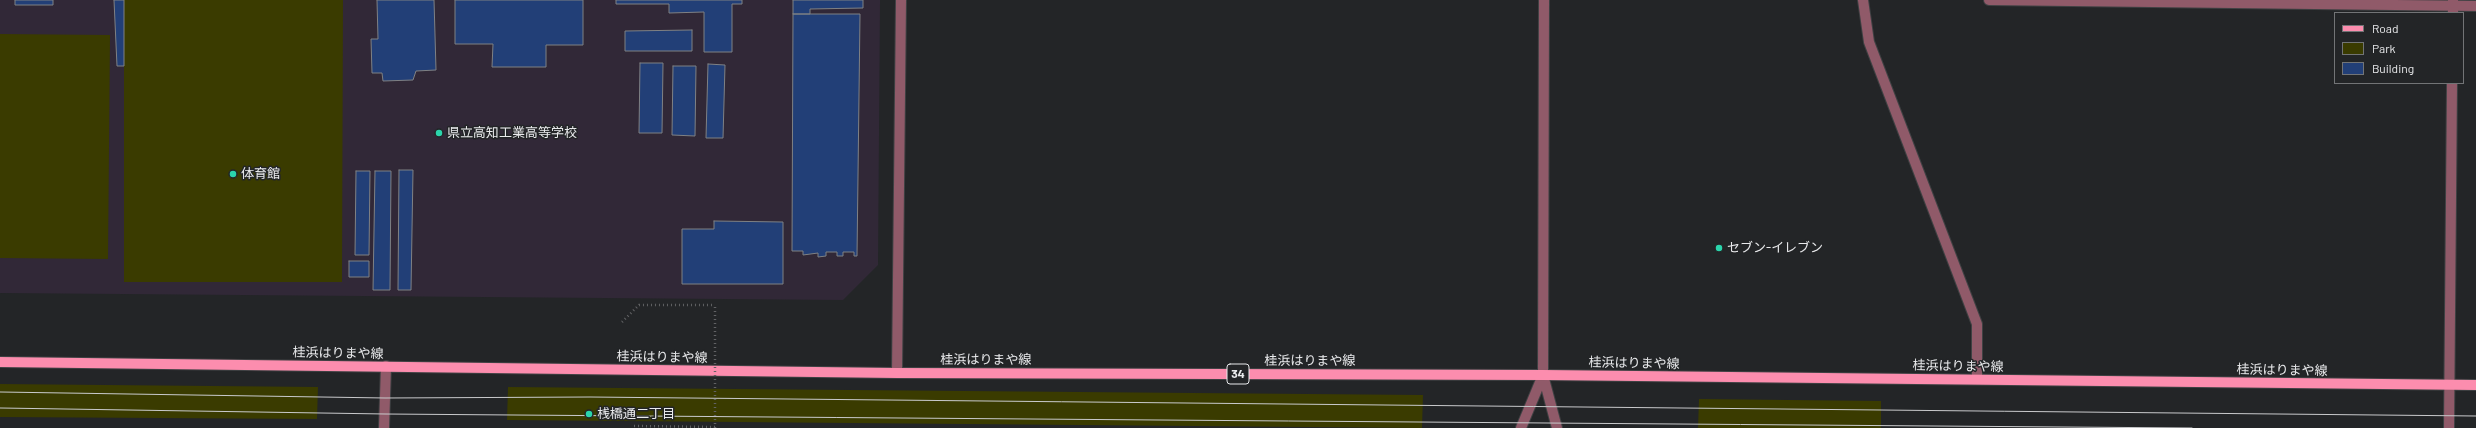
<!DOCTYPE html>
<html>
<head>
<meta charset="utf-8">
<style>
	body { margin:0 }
	#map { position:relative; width:2476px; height:428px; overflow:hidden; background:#232527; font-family:Barlow,sans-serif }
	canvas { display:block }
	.legend { position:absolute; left:2334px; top:12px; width:130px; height:72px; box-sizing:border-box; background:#232527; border:1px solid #727476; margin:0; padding:5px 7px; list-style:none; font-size:12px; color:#e9eaec }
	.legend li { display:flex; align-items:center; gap:8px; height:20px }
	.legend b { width:20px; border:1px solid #727476 }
</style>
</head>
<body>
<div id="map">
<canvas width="2476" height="428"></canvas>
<ul class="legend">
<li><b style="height:5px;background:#fc8dae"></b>Road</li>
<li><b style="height:11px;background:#3a3b00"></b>Park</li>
<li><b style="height:11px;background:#223f77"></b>Building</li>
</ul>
</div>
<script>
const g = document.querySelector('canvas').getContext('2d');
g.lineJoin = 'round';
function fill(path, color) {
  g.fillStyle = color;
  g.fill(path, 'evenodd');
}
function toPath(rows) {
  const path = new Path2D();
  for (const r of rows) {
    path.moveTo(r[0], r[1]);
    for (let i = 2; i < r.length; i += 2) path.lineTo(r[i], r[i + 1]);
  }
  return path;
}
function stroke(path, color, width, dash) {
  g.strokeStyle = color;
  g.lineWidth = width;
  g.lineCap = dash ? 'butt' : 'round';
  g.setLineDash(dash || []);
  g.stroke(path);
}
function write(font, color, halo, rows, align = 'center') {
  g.font = font + ' Barlow,"Noto Sans JP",sans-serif';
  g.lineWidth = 3;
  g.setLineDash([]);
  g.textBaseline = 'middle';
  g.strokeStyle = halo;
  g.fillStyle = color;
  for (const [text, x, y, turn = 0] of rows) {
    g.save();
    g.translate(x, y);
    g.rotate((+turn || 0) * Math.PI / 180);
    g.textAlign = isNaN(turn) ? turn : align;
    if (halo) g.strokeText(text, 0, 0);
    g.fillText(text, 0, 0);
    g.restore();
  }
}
const education = toPath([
	[0,0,880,0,878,265,843,300,0,293]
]);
const green = toPath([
	[124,0,343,0,342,282,124,282],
	[0,34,110,35,108,259,0,258],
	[0,384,318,387,317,419,0,417],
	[508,387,1423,395,1422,428,507,420],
	[1699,399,1881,401,1881,428,1698,428]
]);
const building = toPath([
	[15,0,53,0,53,5,15,5,15,0],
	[114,0,124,0,124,66,117,66,114,0],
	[377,0,434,0,436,70,416,71,413,80,383,81,382,73,372,73,371,39,378,39,377,0],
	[455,0,583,0,583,45,546,45,546,67,492,67,493,44,455,44,455,0],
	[616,0,742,0,742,4,732,4,732,52,704,52,704,12,669,13,669,4,616,4,616,0],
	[793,0,863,0,863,8,810,9,810,14,793,14,793,0],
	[793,14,860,14,857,256,854,256,854,252,843,252,843,256,837,256,837,252,826,252,826,256,818,257,818,253,803,255,803,251,792,251,793,14],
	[692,30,692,51,625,51,625,31,692,30],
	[640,63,663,63,662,133,639,133,640,63],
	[708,64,725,65,723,138,706,138,708,64],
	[673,66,696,66,695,136,672,135,673,66],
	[399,170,413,170,411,290,398,290,399,170],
	[356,171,370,171,369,255,355,255,356,171],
	[375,171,391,171,390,290,373,290,375,171],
	[714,221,783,222,783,284,682,284,682,229,714,229,714,221],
	[349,261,369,261,369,277,349,277,349,261]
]);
const path = toPath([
	[622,322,639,305,715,305],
	[634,426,715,427]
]);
const minor = toPath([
	[1544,0,1543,375,1557,428],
	[1863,0,1869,42,1977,324,1977,379],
	[1989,0,2476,6],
	[897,373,901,0],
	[384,428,386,366],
	[1521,428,1543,375]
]);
const tertiary = toPath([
	[2453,13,2453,0],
	[2449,428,2452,83]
]);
const primary = toPath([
	[0,362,897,373,1543,375,2476,385]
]);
const tram = toPath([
	[0,392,385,398,590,397,2476,416],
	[0,408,385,414,2192,428]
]);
const pathBridge = toPath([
	[715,428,715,305]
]);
const markers = [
	[439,133,4,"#2bd5ac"],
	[233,174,4,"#2bd5ac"],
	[1719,248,4,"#2bd5ac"],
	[589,414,4,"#2bd5ac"]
];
const shields = [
	[1238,374,22]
];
const shieldNames = [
	["34",1238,374]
];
const poiNames = [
	["県立高知工業高等学校",447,133],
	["体育館",241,174],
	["セブン-イレブン",1727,248],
	["桟橋通二丁目",597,414]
];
const streetNames = [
	["桂浜はりまや線",338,353,1],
	["桂浜はりまや線",662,357,1],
	["桂浜はりまや線",986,360],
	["桂浜はりまや線",1310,361],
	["桂浜はりまや線",1634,363,1],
	["桂浜はりまや線",1958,366,1],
	["桂浜はりまや線",2282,370,1]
];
fill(education, '#312837');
fill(green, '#3a3b00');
fill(building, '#223f77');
stroke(building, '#7f8184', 1);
stroke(minor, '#3f4143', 12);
stroke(tertiary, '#3f4143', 12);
stroke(primary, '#3f4143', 12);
stroke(path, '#616264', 2.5, [1, 3]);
stroke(minor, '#905a69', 10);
stroke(tertiary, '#905a69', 10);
stroke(primary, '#fc8dae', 10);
stroke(tram, '#c9cacc', 1);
stroke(pathBridge, '#616264', 2.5, [1, 3]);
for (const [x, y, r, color] of markers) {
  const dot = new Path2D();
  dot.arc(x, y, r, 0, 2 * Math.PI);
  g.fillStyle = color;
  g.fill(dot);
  stroke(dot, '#232527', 1.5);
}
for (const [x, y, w] of shields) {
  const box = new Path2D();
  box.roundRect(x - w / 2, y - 10, w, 20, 3);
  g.fillStyle = '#232527';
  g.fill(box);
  stroke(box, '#e9eaec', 1);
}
write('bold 12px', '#e9eaec', null, shieldNames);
write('13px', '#e9eaec', '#232527', poiNames, 'left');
write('13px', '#e9eaec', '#232527', streetNames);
</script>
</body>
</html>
